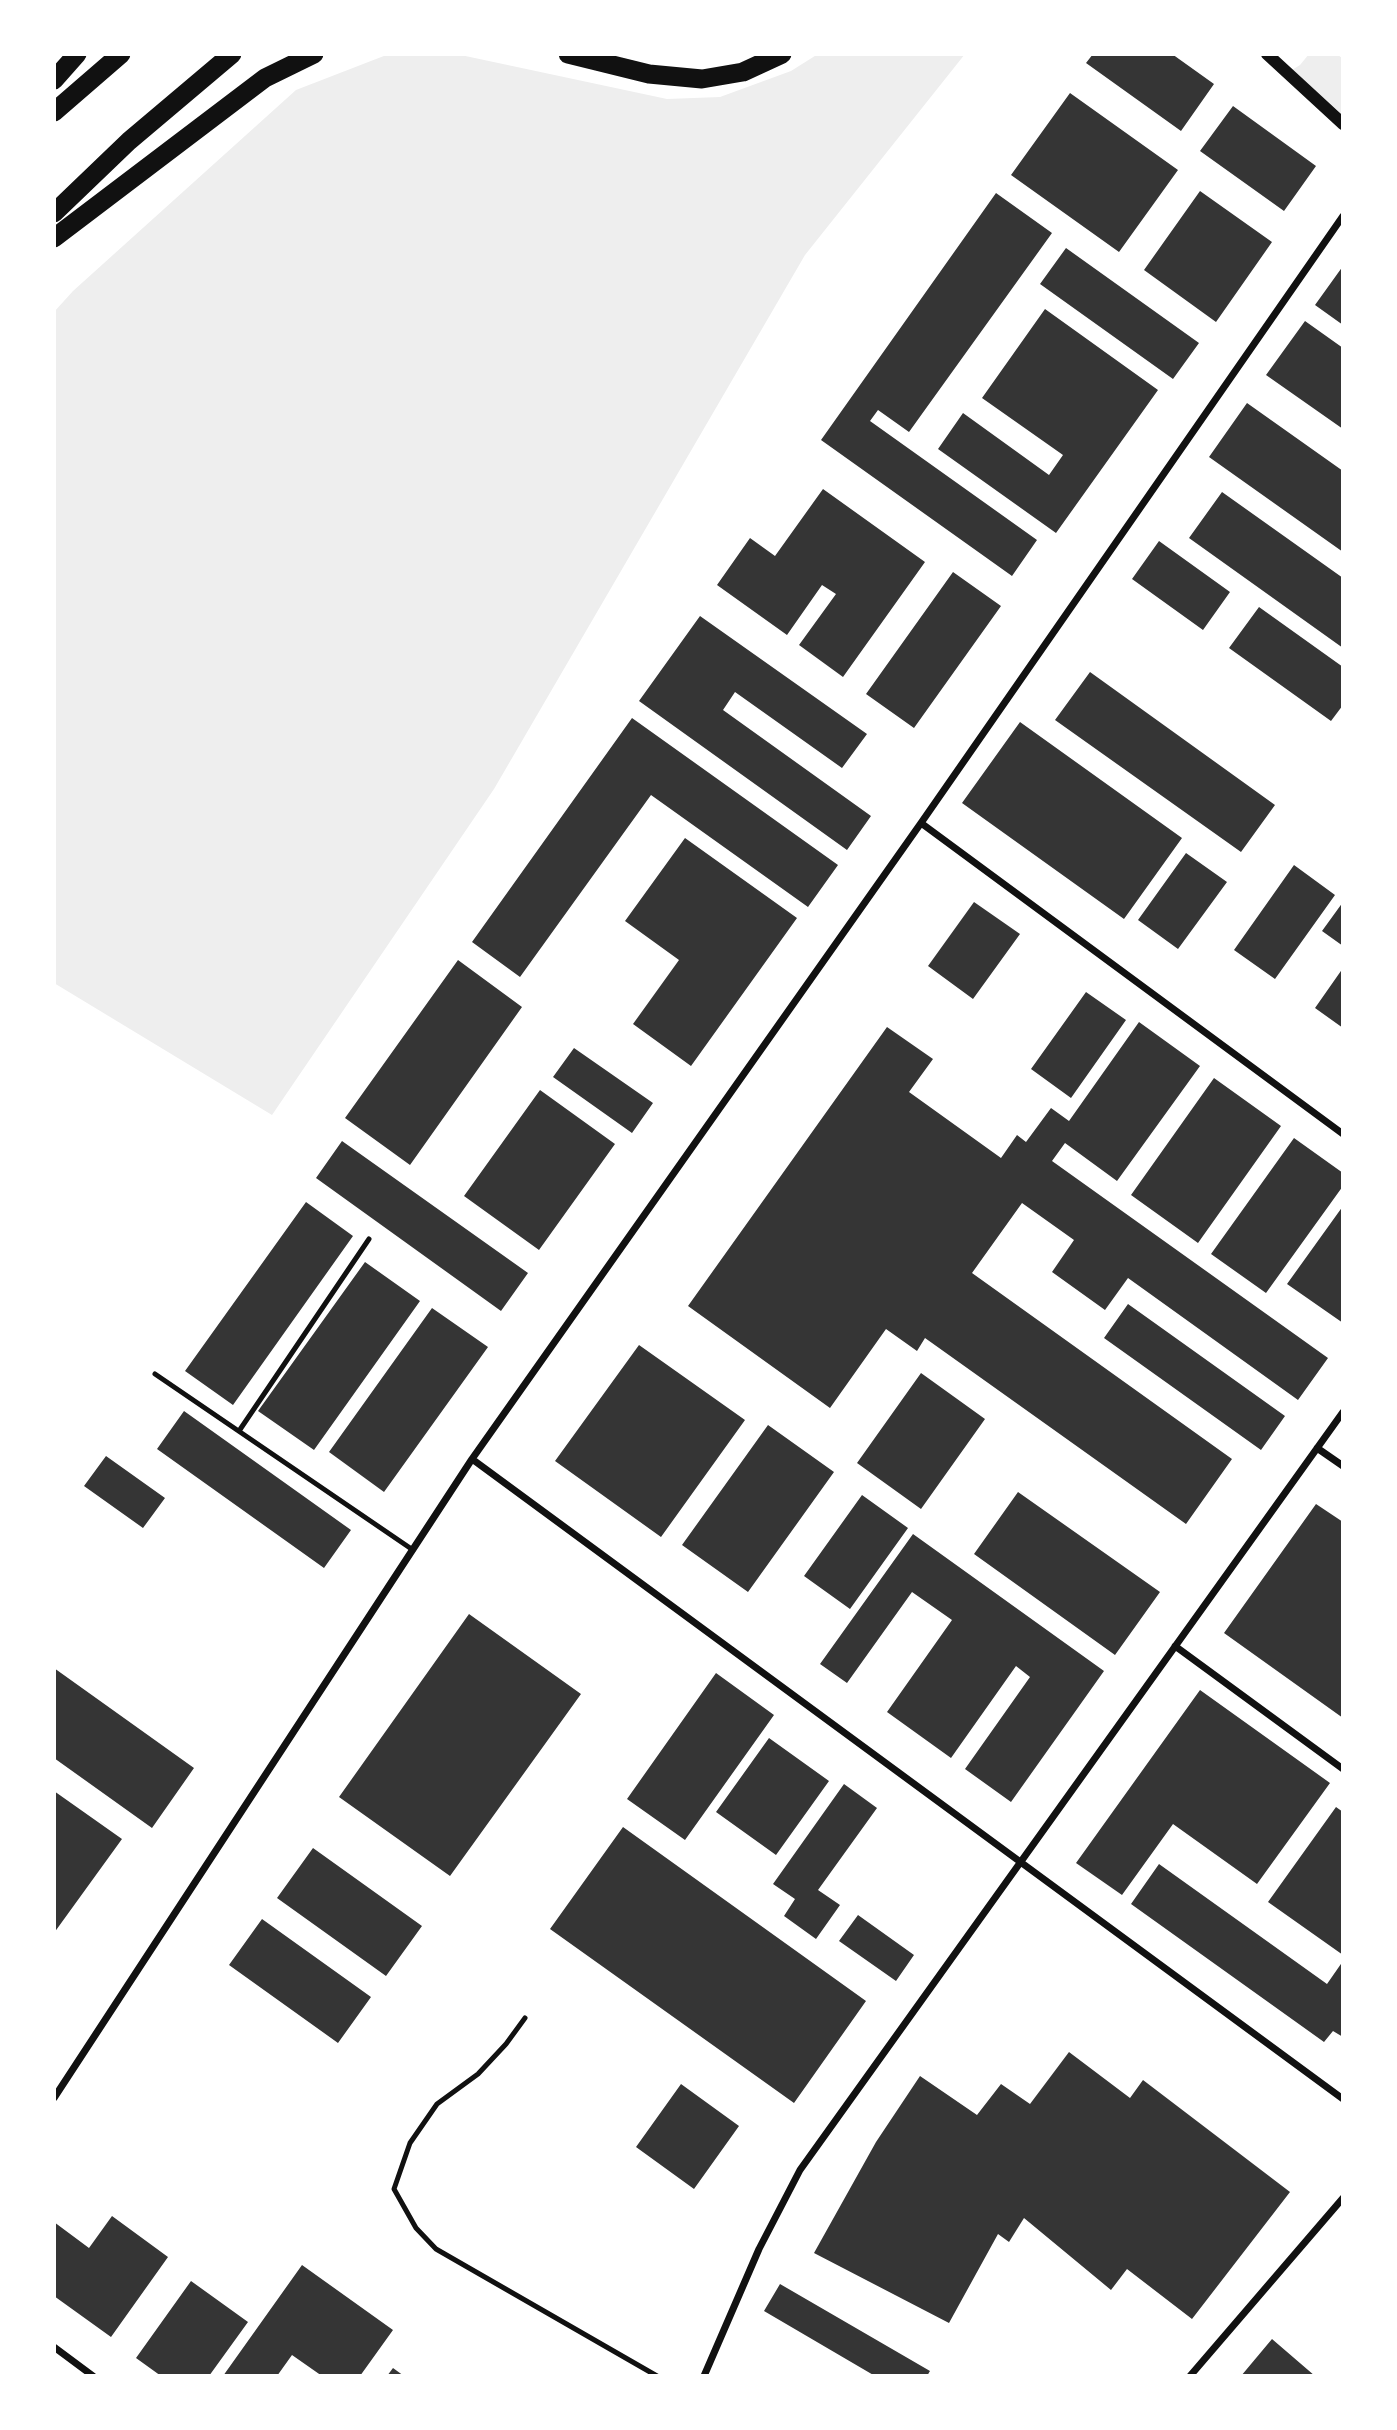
<!DOCTYPE html>
<html>
<head>
<meta charset="utf-8">
<style>
	body { margin:0 }
	#map { position:relative; width:1397px; height:2430px; overflow:hidden; background:#fff; font-family:Quicksand,sans-serif }
	canvas { display:block }
	.frame { position:absolute; inset:0; border:56px solid #fff; pointer-events:none }
</style>
</head>
<body>
<div id="map">
<canvas width="1397" height="2430"></canvas>
<div class="frame"></div>
</div>
<script>
const g = document.querySelector('canvas').getContext('2d');
g.lineJoin = 'round';
function fill(path, color) {
  g.fillStyle = color;
  g.fill(path, 'evenodd');
}
function toPath(rows) {
  const path = new Path2D();
  for (const r of rows) {
    path.moveTo(r[0], r[1]);
    for (let i = 2; i < r.length; i += 2) path.lineTo(r[i], r[i + 1]);
  }
  return path;
}
function stroke(path, color, width, dash) {
  g.strokeStyle = color;
  g.lineWidth = width;
  g.lineCap = dash ? 'butt' : 'round';
  g.setLineDash(dash || []);
  g.stroke(path);
}
const green = toPath([
	[389,54,456,54,667,99,720,97,791,71,818,54,965,54,805,255,494,789,272,1115,54,983,54,312,73,291,296,90],
	[1309,54,1337,54,1343,59,1343,115,1292,70,1300,65]
]);
const building = toPath([
	[1093,54,1172,54,1214,84,1181,131,1086,63],
	[1070,93,1178,170,1119,252,1011,175],
	[1233,106,1316,166,1284,211,1200,151],
	[1200,191,1272,242,1216,322,1144,270],
	[996,193,1052,233,909,432,878,410,870,421,1037,540,1012,576,821,440],
	[1066,248,1199,343,1173,379,1040,284],
	[1343,266,1343,325,1315,305],
	[1045,309,1158,390,1056,533,938,449,963,413,1049,475,1063,455,982,398],
	[1305,321,1343,348,1343,429,1266,375],
	[1247,403,1343,471,1343,552,1209,457],
	[823,489,925,562,843,677,799,645,836,594,822,585,787,635,717,585,750,538,775,556],
	[1222,492,1343,578,1343,648,1189,538],
	[1159,541,1230,592,1203,630,1132,579],
	[953,572,1001,606,914,728,866,694],
	[1259,607,1343,667,1343,705,1331,721,1229,648],
	[700,616,867,734,842,768,735,692,723,710,871,816,847,850,639,701],
	[1090,672,1275,805,1241,852,1055,720],
	[632,718,838,865,808,907,651,795,520,977,472,942],
	[1020,722,1182,838,1124,919,962,803],
	[685,838,797,918,691,1066,633,1024,679,960,625,921],
	[1186,853,1227,882,1178,949,1138,920],
	[1294,865,1335,895,1275,979,1234,950],
	[974,902,1020,934,973,999,928,966],
	[1343,902,1343,946,1322,931],
	[458,960,522,1007,410,1165,345,1118],
	[1343,968,1343,1028,1315,1008],
	[1086,992,1126,1020,1071,1098,1031,1069],
	[1139,1022,1200,1066,1117,1181,1065,1143,1052,1161,1328,1358,1298,1400,1128,1278,1105,1310,1052,1272,1074,1240,1022,1203,972,1273,1232,1459,1186,1524,925,1338,917,1351,886,1329,830,1408,688,1306,887,1027,933,1059,909,1092,1001,1158,1017,1135,1026,1142,1051,1108,1069,1121],
	[574,1048,653,1103,632,1133,553,1077],
	[1214,1078,1281,1126,1198,1243,1131,1195],
	[540,1090,615,1144,539,1250,464,1196],
	[1294,1138,1343,1173,1343,1186,1266,1293,1211,1254],
	[342,1141,528,1273,501,1311,316,1178],
	[306,1202,353,1236,233,1405,185,1371],
	[1343,1206,1343,1323,1287,1284],
	[365,1262,420,1301,314,1450,258,1411],
	[1128,1304,1285,1416,1261,1450,1104,1338],
	[432,1308,488,1347,384,1492,329,1452],
	[639,1345,745,1420,661,1537,555,1461],
	[921,1373,985,1419,921,1509,857,1463],
	[184,1411,351,1530,324,1568,157,1449],
	[768,1425,834,1472,748,1592,682,1545],
	[106,1456,165,1498,143,1528,84,1486],
	[1018,1492,1160,1592,1115,1655,974,1554],
	[862,1495,908,1528,850,1609,804,1576],
	[1316,1504,1343,1522,1343,1718,1224,1633],
	[913,1534,1104,1671,1011,1802,965,1769,1030,1677,1016,1666,951,1758,887,1712,952,1620,912,1592,847,1683,820,1664],
	[469,1614,581,1694,450,1876,339,1797],
	[54,1668,194,1768,152,1828,54,1758],
	[716,1673,774,1715,685,1840,627,1799],
	[1200,1690,1330,1783,1257,1884,1173,1824,1122,1895,1076,1863],
	[769,1738,829,1781,776,1855,716,1812],
	[844,1784,877,1808,818,1890,840,1905,816,1939,784,1916,795,1899,773,1884],
	[54,1791,122,1839,54,1933],
	[1336,1807,1343,1812,1343,1955,1268,1902],
	[623,1827,866,2001,794,2103,550,1929],
	[313,1848,422,1926,386,1976,277,1898],
	[1159,1864,1327,1984,1343,1961,1343,2037,1333,2031,1324,2042,1131,1904],
	[858,1915,914,1955,896,1981,839,1941],
	[262,1919,371,1997,338,2043,229,1965],
	[1069,2052,1130,2098,1143,2080,1290,2192,1192,2319,1127,2269,1111,2290,1024,2218,1009,2242,998,2234,949,2323,814,2253,876,2142,920,2076,977,2115,1001,2084,1030,2104],
	[681,2084,739,2126,694,2189,636,2147],
	[112,2216,168,2257,111,2337,54,2296,54,2222,89,2248],
	[302,2265,393,2330,360,2376,322,2376,292,2355,277,2376,223,2376],
	[191,2281,248,2322,209,2376,161,2376,136,2358],
	[780,2284,930,2371,927,2376,875,2376,764,2311],
	[1272,2339,1315,2376,1241,2376],
	[393,2368,404,2376,387,2376]
]);
const service = toPath([
	[155,1374,413,1550],
	[239,1431,369,1239],
	[525,2018,506,2044,478,2074,437,2104,410,2143,394,2189,416,2228,436,2249,657,2376]
]);
const minor = toPath([
	[921,823,1343,1134],
	[1317,1448,1343,1466],
	[472,1459,1343,2099],
	[1175,1646,1343,1769],
	[54,2098,472,1459,921,823,1343,216],
	[54,2347,93,2376],
	[704,2376,759,2249,800,2170,1343,1412],
	[1190,2376,1343,2198]
]);
const tertiary = toPath([
	[1267,54,1343,124]
]);
const motorway = toPath([
	[568,54,649,74,702,79,743,72,782,54],
	[54,80,77,54],
	[54,112,121,54],
	[54,213,129,141,232,54],
	[54,238,265,78,314,54]
]);
fill(green, '#eee');
fill(building, '#353535');
stroke(service, '#111', 5);
stroke(minor, '#111', 7);
stroke(tertiary, '#111', 12);
stroke(motorway, '#111', 19);
</script>
</body>
</html>
